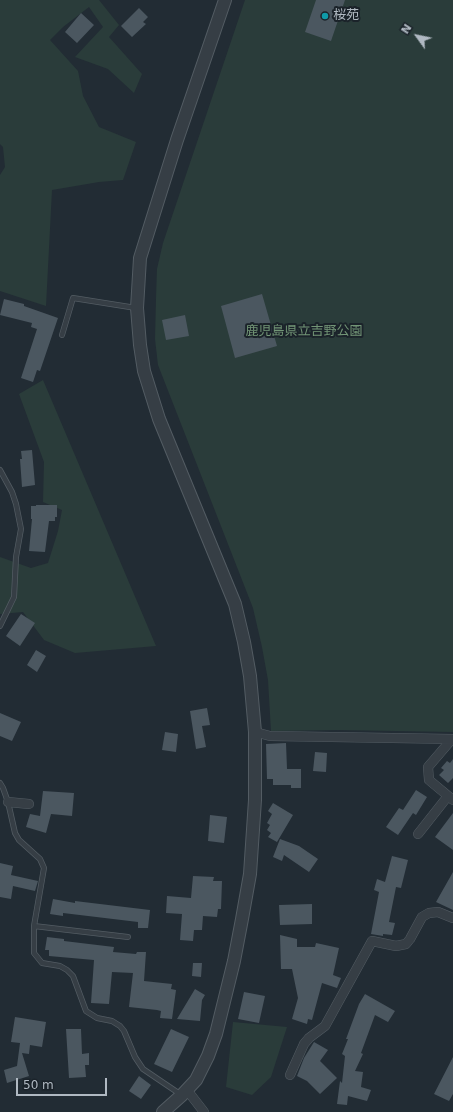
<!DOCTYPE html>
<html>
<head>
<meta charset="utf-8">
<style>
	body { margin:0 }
	#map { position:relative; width:453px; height:1112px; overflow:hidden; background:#222c34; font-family:"DejaVu Sans",sans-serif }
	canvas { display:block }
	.north { position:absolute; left:397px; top:16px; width:40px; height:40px; -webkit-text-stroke:3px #1b232a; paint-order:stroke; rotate:303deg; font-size:11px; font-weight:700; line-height:16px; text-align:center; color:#b0b9c2 }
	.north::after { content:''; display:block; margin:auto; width:14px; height:18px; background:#b0b9c2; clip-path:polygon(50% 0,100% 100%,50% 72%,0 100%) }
	.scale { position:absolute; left:16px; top:1078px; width:91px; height:18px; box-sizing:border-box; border:2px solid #b0b9c2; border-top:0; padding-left:5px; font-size:12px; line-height:14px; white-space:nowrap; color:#b0b9c2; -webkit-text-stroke:3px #1b232a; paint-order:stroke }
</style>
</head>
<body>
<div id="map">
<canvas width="453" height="1112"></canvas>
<div class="north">N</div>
<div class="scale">50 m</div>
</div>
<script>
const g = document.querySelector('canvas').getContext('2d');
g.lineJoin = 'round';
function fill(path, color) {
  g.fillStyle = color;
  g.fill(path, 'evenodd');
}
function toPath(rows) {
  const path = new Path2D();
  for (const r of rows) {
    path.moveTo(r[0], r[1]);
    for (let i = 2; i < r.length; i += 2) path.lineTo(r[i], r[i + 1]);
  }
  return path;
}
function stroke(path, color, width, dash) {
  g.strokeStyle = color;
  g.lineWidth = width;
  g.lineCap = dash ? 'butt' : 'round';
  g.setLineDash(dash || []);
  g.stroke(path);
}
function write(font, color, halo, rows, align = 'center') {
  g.font = font + ' "DejaVu Sans","Noto Sans JP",sans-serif';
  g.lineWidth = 4;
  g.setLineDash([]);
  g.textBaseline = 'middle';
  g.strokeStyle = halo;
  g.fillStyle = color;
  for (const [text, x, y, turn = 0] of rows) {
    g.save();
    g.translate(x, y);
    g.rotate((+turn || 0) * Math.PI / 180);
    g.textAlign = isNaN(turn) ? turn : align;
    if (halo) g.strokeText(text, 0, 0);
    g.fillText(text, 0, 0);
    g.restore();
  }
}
const green = toPath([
	[0,0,99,0,119,25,109,37,142,74,134,93,108,69,75,57,103,27,89,7,63,27,50,40,78,71,83,96,99,127,136,142,123,180,99,182,52,190,46,306,0,291,0,175,5,167,3,147,0,144],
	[245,0,453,0,453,732,338,730,271,731,268,680,262,647,253,608,158,365,155,339,156,299,157,269,163,243],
	[43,380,156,646,75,653,44,640,23,612,0,614,0,557,31,568,48,563,58,531,62,510,43,502,44,462,19,394],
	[233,1022,287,1027,271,1077,252,1095,226,1087]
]);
const building = toPath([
	[316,0,345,0,331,41,305,32],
	[139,8,148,17,143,22,146,24,132,37,121,26],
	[81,13,94,25,77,43,65,32],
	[262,294,277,346,235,358,221,306],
	[4,299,24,304,24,306,58,318,40,371,37,370,33,382,21,378,37,329,31,327,32,323,0,315],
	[185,315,189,336,166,340,162,320],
	[32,450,35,485,22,487,20,459,22,459,21,451],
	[36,505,57,505,57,517,55,517,55,521,49,521,45,552,29,551,32,519,31,519,31,506,36,506],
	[21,614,35,623,20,646,6,636],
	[36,650,46,656,37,672,27,665],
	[207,708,210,725,202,726,206,747,196,749,190,711],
	[0,713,21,722,12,741,0,736],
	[165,732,178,734,176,752,162,750],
	[286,743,287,769,301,769,301,788,291,788,291,785,273,785,273,779,267,779,266,744],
	[315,752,327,753,326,772,313,771],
	[453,759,453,778,448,783,439,775,444,770,441,768,447,761,450,763],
	[416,790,427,797,416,815,413,813,398,835,386,827,399,808,403,810],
	[43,791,74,793,72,816,51,814,46,833,26,827,30,814,40,816],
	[273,803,293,815,277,842,268,837,271,833,267,830,270,825,267,823,272,814,268,811],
	[453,813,453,850,435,837],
	[210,815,227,817,224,843,208,841],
	[280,839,299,846,318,859,309,872,284,855,282,861,273,857],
	[392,856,408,860,401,888,396,887,389,922,395,923,392,935,383,934,383,936,371,934,379,892,374,890,377,879,385,882],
	[0,863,13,866,11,875,38,881,35,891,13,886,11,899,0,897],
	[453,872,453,910,436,902],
	[193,876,214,877,213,881,222,881,221,909,218,909,217,917,203,916,202,930,194,930,193,941,180,940,182,914,166,913,167,896,191,898],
	[53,899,75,903,75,901,150,910,148,928,138,928,138,922,63,913,63,916,50,914],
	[312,904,312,924,280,925,279,905],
	[280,935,297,939,297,947,315,947,316,943,339,948,333,975,341,978,337,988,322,983,312,1020,308,1019,307,1024,292,1019,298,998,292,969,281,969],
	[47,937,64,939,64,941,114,947,113,952,136,954,137,952,146,952,144,981,172,984,171,989,176,990,172,1019,160,1018,161,1011,157,1010,129,1007,133,973,112,972,109,1004,91,1003,94,960,49,956,49,950,45,950],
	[193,963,202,963,201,977,192,976],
	[195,989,205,995,202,1000,200,1021,177,1019],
	[244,992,265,996,259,1023,238,1019],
	[365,994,395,1011,388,1022,375,1015,361,1053,363,1054,355,1071,363,1072,361,1087,371,1090,367,1101,348,1096,347,1105,337,1104,340,1081,342,1083,345,1056,342,1054,348,1039,346,1039,359,1004],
	[15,1017,46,1022,42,1047,30,1045,29,1054,22,1053,29,1076,7,1083,4,1070,17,1066,20,1043,11,1042],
	[66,1029,81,1029,82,1054,89,1053,89,1065,85,1065,86,1077,69,1078],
	[171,1029,189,1037,172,1072,154,1064],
	[314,1042,328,1050,320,1061,337,1078,320,1094,307,1081,297,1076,304,1058],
	[453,1057,453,1094,449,1101,434,1094],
	[139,1076,151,1085,141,1099,129,1091]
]);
const service = toPath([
	[62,335,73,298,136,308],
	[0,470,12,492,16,504,21,529,16,557,14,597,0,626],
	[0,783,3,788,8,802,15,833,19,840,40,859,44,868,34,926,34,953,42,963,60,966,67,970,73,976,86,1011,97,1018,112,1021,120,1026,124,1031,135,1057,143,1069,180,1094],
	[34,926,128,937]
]);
const minor = toPath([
	[255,732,270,736,453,739],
	[452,739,428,767,429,780,453,800],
	[8,802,29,804],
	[418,834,448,796],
	[290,1075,304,1044,309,1038,325,1026,372,941,396,946,406,944,410,939,422,917,429,913,438,912,453,918],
	[187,1090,204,1112]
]);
const tertiary = toPath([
	[163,1112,182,1095,196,1080,208,1056,216,1034,234,961,242,919,250,874,255,800,255,732,250,676,244,642,235,604,159,419,144,371,140,345,137,308,140,258,177,140,225,0]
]);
const markers = [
	[325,16,4,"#0f9aa8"]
];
const poiNames = [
	["桜苑",333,16]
];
const parkNames = [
	["鹿児島県立吉野公園",304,332]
];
fill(green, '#2a3c3a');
fill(building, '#4b5760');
stroke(service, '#535c63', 6);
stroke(minor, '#535c63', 10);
stroke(tertiary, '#535c63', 14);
stroke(service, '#363e45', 4.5);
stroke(minor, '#363e45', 9);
stroke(tertiary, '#363e45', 12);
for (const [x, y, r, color] of markers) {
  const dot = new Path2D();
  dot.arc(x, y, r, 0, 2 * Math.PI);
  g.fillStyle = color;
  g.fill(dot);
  stroke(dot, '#1b232a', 1.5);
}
write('13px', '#b0b9c2', '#1b232a', poiNames, 'left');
write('13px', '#729576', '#1b232a', parkNames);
</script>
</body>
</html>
